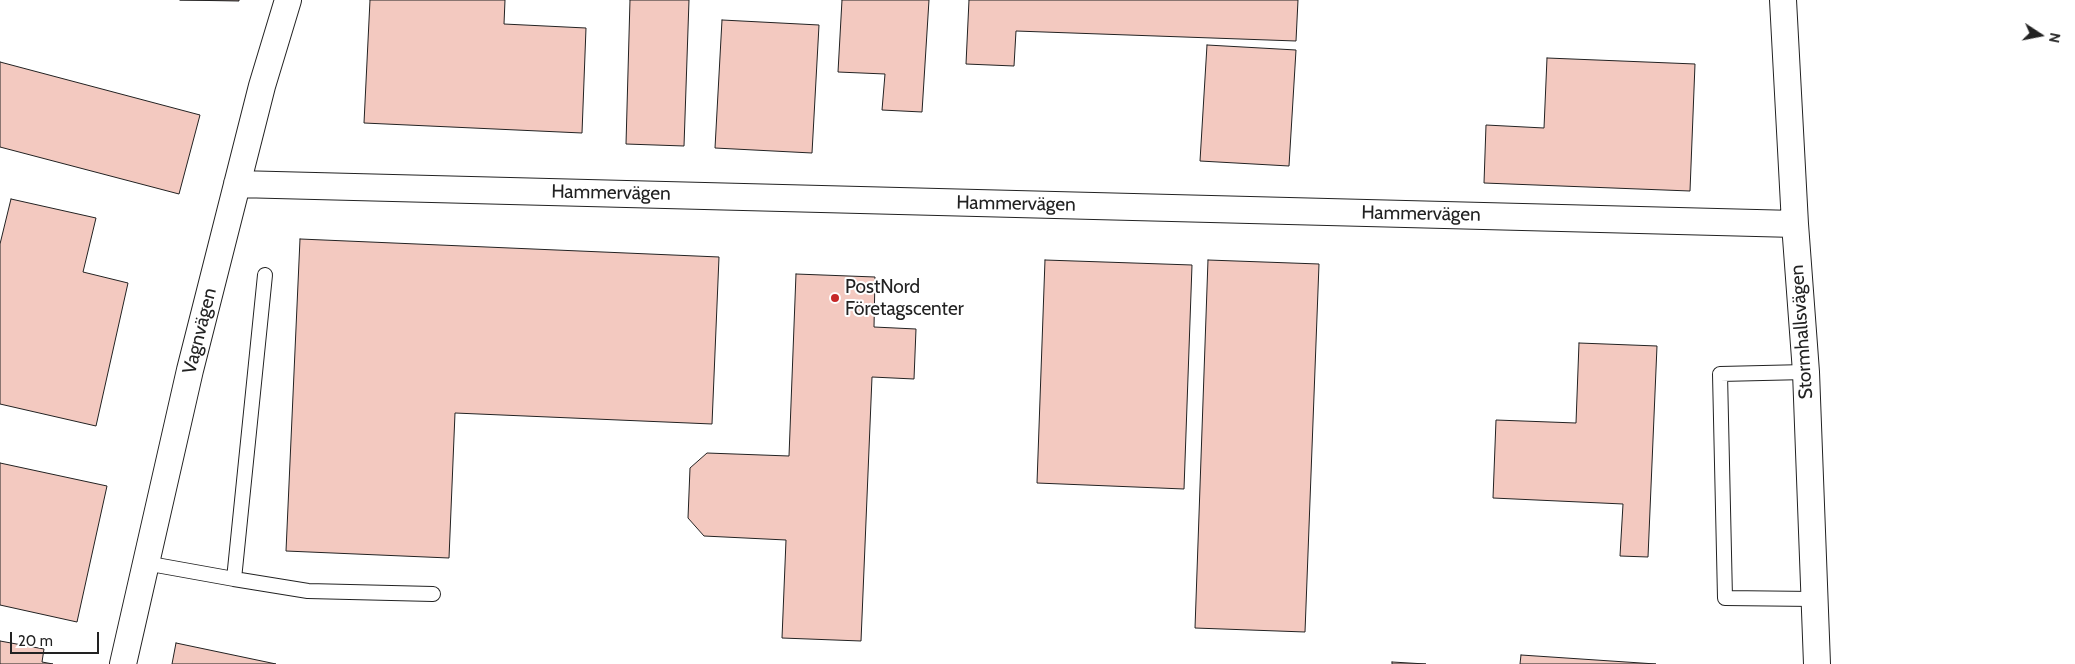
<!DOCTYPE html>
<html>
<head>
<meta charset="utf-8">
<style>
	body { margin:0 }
	#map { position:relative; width:2075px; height:664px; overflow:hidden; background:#fff; font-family:Cabin,sans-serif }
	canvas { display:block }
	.north { position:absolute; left:2015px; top:10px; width:50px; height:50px; -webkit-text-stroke:4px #fff; paint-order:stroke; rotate:101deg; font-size:14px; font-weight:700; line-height:20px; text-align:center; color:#222 }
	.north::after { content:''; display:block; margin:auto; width:18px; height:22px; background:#222; clip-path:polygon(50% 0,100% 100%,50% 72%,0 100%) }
	.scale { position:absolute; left:10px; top:632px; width:89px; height:22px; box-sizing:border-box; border:2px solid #222; border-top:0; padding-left:6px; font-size:15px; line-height:18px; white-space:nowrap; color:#222; -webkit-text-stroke:4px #fff; paint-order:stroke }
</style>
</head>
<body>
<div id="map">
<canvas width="2075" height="664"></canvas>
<div class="north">N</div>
<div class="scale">20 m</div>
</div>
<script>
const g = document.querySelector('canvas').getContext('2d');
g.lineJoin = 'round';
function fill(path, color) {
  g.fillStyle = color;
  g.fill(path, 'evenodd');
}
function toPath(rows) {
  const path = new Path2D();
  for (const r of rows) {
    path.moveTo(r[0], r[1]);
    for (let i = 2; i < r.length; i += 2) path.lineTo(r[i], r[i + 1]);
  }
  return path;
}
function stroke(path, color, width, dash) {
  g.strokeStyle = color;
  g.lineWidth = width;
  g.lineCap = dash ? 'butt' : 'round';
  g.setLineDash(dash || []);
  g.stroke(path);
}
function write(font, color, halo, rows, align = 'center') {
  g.font = font + ' Cabin,sans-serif';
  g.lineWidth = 4;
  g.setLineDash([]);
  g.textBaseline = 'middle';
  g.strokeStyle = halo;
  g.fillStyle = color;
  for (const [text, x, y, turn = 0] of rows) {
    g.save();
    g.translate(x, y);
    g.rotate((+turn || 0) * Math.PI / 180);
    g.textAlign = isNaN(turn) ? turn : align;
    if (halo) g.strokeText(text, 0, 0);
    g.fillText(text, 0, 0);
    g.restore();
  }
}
const building = toPath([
	[180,0,239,0,239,1,180,0],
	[370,0,505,0,504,24,586,28,582,133,364,123,370,0],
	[630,0,689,0,684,146,626,144,630,0],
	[842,0,929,0,922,112,882,110,885,74,838,72,842,0],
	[969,0,1298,0,1296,41,1016,31,1014,66,966,64,969,0],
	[722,20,819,25,812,153,715,148,722,20],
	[1207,45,1296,50,1289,166,1200,161,1207,45],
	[1547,58,1695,64,1690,191,1484,183,1486,125,1544,128,1547,58],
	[0,62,200,115,179,194,0,147,0,62],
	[11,199,96,218,83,272,128,283,96,426,0,404,0,244,11,199],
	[300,239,719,257,712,424,455,413,449,558,286,551,300,239],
	[1045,260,1192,265,1184,489,1037,483,1045,260],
	[1208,260,1319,264,1305,632,1195,628,1208,260],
	[796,274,875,277,874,327,916,329,914,379,872,377,861,641,782,638,786,540,704,536,688,518,690,468,707,453,789,456,796,274],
	[1579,343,1657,346,1648,557,1620,556,1623,504,1493,498,1496,420,1576,423,1579,343],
	[0,463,107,486,77,622,0,605,0,463],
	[0,641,44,649,42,662,53,664,0,664,0,641],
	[176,643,276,664,172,664,176,643],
	[1521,655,1656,664,1520,664,1521,655],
	[1392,662,1426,664,1392,664,1392,662]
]);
const service = toPath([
	[1806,372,1720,374,1725,598,1814,599],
	[145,563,234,579,265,275],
	[234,579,308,591,433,594]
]);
const minor = toPath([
	[1783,0,1795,224,1806,372,1817,664],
	[237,184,1795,224],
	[123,664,190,370,262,86,288,0]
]);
const markers = [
	[835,298,5,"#c62828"]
];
const streetNames = [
	["Hammervägen",611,193,1],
	["Hammervägen",1016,204,1],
	["Hammervägen",1421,214,1],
	["Vagnvägen",200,331,-76],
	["Stormhallsvägen",1802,332,-94]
];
const poiNames = [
	["PostNord",845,287],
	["Företagscenter",845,309]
];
fill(building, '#f3c9c0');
stroke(building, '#222', 1);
stroke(service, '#222', 16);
stroke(minor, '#222', 28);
stroke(service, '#fff', 14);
stroke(minor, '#fff', 26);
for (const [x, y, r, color] of markers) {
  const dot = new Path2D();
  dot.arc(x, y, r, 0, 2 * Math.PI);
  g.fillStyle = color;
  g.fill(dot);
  stroke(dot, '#fff', 2);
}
write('19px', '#222', '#fff', streetNames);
write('19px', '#222', '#fff', poiNames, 'left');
</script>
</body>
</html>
